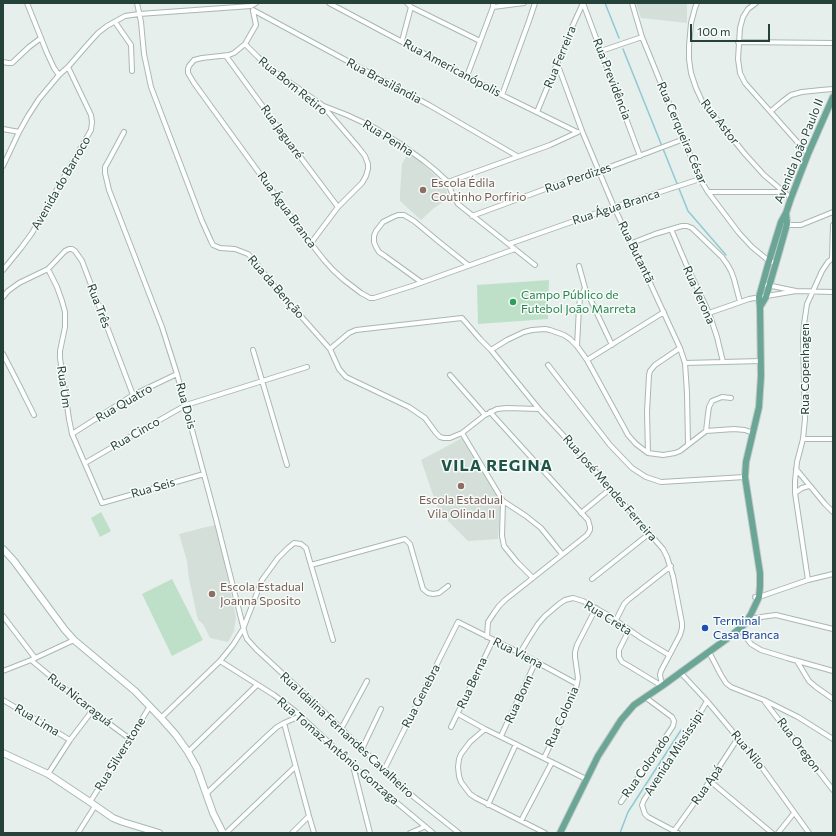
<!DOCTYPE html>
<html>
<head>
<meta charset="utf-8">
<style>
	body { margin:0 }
	#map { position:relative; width:836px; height:836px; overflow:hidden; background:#e6efeb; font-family:Commissioner,sans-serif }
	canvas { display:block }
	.frame { position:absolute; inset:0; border:4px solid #24423a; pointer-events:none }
	.scale { position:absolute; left:690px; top:24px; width:80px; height:18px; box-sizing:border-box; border:2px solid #24423a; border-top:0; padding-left:5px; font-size:12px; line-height:14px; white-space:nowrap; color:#24423a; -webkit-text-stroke:3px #f7fbf9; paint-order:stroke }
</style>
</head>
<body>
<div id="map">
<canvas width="836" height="836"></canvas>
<div class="frame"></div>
<div class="scale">100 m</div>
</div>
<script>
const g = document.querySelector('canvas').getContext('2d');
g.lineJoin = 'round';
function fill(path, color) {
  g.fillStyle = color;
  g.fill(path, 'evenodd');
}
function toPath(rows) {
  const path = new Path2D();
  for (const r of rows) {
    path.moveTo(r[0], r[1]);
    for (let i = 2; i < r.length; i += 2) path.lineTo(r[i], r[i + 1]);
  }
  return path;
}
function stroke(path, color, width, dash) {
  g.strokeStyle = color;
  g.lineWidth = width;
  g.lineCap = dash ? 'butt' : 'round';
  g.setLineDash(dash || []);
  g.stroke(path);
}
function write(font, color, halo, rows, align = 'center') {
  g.font = font + ' Commissioner,sans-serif';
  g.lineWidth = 3;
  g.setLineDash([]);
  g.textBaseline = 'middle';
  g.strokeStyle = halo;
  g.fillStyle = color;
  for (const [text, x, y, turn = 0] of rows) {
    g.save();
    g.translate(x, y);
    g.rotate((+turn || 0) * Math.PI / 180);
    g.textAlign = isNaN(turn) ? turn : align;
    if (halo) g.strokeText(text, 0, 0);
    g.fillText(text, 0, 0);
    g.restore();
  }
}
const built = toPath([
	[636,3,687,3,687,23,641,18],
	[408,153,422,163,446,186,448,199,434,208,421,220,400,201,400,193,402,164],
	[464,437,501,501,498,539,468,541,439,512,421,460],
	[216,525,236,617,234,631,228,642,210,638,203,624,198,620,189,579,187,561,179,534,206,527]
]);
const green = toPath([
	[549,280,548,319,478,324,477,285],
	[101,512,111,531,100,537,91,518],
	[172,579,203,640,172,656,142,594]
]);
const stream = toPath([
	[605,3,619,38],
	[623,49,688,211,726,255],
	[620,833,628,812,681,730]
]);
const street = toPath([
	[27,3,47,53,54,68,59,75],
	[137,3,141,22,144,54,151,87,202,221,211,241,213,245,220,248,235,249,248,254,254,260,269,280,330,349,339,369,346,377,409,407,425,418,436,433,440,437,444,438,450,438,462,433],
	[329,3,502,95,577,132],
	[583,3,640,156],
	[632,3,642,37,700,179,708,192,739,233,752,247,769,261,776,263],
	[697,3,695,8,691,23,689,46,689,59,691,73,696,88,702,101,745,154,764,175,791,198],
	[756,3,748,9,743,17,740,28,738,59,740,73,745,83,808,154],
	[411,7,480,41],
	[493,7,524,3],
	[253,10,429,105,517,156],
	[253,11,256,25,245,44,234,53,229,55,202,58,194,60,189,66,188,69,188,73,194,83,302,232,324,260,333,270,344,280,361,293,370,298,374,298,412,286,515,249],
	[115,22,131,45,132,71],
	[402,41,411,7,407,3],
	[738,42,833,43],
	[245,44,258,57,272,70,322,105,358,147,365,156,368,164,368,169,366,176,362,183,338,207,311,243],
	[601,51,642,37],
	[226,56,283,134,338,207],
	[3,62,8,63,12,63,29,47,41,38],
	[557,63,582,131,614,207,651,285,680,348,685,363,687,393,688,445],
	[467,76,493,7,493,3],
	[502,95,529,21,535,3],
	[324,106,347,115,375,128,399,143,424,161,435,170,448,182,451,191,458,204,535,265],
	[771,111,783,101,791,95,802,92,821,90,833,89],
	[537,112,573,25,583,3],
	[3,129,19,132],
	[124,132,109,160,105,167,105,173,109,190,162,327,177,374,216,519,245,634,247,639,256,649,324,712,384,770,415,798,459,833],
	[3,166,19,132,28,116,39,99,59,75,68,67,88,44,98,33,107,26,125,16,139,14,251,6,256,3],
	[448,182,550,145,578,132],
	[708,192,783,192],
	[472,216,567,181,599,171,684,139],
	[785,223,791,225,801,225,833,212],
	[671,229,686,264,709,313,717,337,723,362],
	[632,243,655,234,682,226,687,226,692,228,722,257,727,264,731,271,734,279,740,302],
	[509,244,614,207,700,179],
	[832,258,833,225],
	[579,266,585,288,612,345],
	[48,269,57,287,62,301,65,312,65,327,60,351,60,358,69,419,72,434,102,503,204,474],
	[3,270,21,248,32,233,87,137,91,130,92,122,91,115,68,67],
	[421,282,385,256,379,252,376,247,374,242,374,236,376,231,383,222,393,217,398,215,404,215,414,221,438,241,468,265],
	[762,284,796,291,833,292],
	[3,297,8,291,19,283,48,269,65,251,69,249,72,249,75,251,82,261,133,395],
	[709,313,749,299,796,291],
	[577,346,579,307,580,299,585,288],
	[330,349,349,333,356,330,462,318,480,339,491,350,539,409,575,448,663,549,667,557,673,576,682,623,682,628,680,635,661,671,660,675,662,686],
	[253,350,287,465],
	[491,350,507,340,524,332,532,330,545,329,550,330,564,335,570,339,577,346,587,360,628,435,636,444,648,453,663,455,675,453,680,451,706,431,734,429,745,430,753,433],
	[3,354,18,383,34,415],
	[587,360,664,312],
	[685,363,761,361],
	[548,365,610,445,632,468,646,477,661,482,745,477],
	[450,375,485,415],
	[706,431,708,414,709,407,712,401,722,397,731,398],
	[72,434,133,395,177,374],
	[803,439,833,439],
	[648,453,647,412,649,375,650,371,655,365,680,348],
	[85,463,128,438,186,405,307,367],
	[796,469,825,504,833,512],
	[795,493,802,488,809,486],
	[503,501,526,516,541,528,562,554],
	[581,513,610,489],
	[311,565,405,539,410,544,423,589,428,593,433,594,439,593,448,586],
	[533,578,517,562,504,546,502,536,503,501,462,433,485,415,497,409,507,408,539,409],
	[592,579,650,533],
	[808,580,795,493,795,481,797,462,803,439,805,419,803,339,804,324,807,304,813,291,822,271,828,262,833,258],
	[755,597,759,597,808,580,833,574],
	[3,616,35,658],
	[749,619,768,616,776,615,833,629],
	[616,620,624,604,628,600,671,566],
	[739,628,751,644,761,650,787,658,833,671],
	[629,630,619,650,619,657,622,662,629,666,662,686],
	[487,637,488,622,494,613,499,606,505,600,587,535,590,530,590,527,588,520,490,412],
	[709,652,721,675,726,683,731,687,764,700,798,717,833,739],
	[520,653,529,638,538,624,545,616,559,604,565,600,573,598,583,601,608,615,641,638,669,655],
	[31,660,92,711,130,739],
	[220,661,274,695,295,711,337,750,353,766,433,833],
	[797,661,809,681,816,687,833,699],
	[3,671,31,660,74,640],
	[680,672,707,701,758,762,809,833],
	[3,700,70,740],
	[765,702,833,790],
	[458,714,485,729,586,779],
	[161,718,220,661,233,645,243,629,262,580,278,558,288,548,294,543,301,544,306,548,333,640],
	[284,723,309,816,314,833],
	[451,727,493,640],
	[341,729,367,681],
	[485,729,470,742,461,754,459,759,458,767,459,776,461,782,470,794,476,798,545,833],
	[501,736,536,661],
	[362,749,381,709],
	[188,752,257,685],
	[544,758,575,693,578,678,575,657,575,652,577,645,596,608],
	[353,766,370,833],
	[384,770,458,622,520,653,577,684],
	[48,774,70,740,92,711],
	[710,781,772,833],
	[206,794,267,736,277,727,284,723,300,716],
	[90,802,130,739,150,706],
	[621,802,647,765,673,726,674,721,672,717,645,697],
	[488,805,516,744],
	[521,821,552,762],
	[674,831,710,781,738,738],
	[78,833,95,806],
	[226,833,295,767],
	[292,833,309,816],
	[410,833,424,827],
	[678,833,648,817,645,814,642,805,644,800,695,722,707,701],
	[778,833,794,813]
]);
const secondary = toPath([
	[3,549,14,561,65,630,74,640,135,691,161,718,176,735,188,752,197,768,213,813,223,833],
	[3,753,48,774,90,802,113,818,123,822,159,833]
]);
const primary = toPath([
	[760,307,766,297,780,249,787,224,786,213],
	[560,833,598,756,621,720,634,705,662,686,728,638,745,624,751,614,759,597,760,586,760,573,745,477,746,462,759,407,761,376,760,307,759,297,769,261,781,222,786,213,791,198,808,154,833,97]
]);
const markers = [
	[423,190,4,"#8d6e63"],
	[513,302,4,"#2e9e5b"],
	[461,486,4,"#8d6e63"],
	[212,594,4,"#8d6e63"],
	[705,628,4,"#1a4fb4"]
];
const streetNames = [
	["Rua Ferreira",560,57,-68],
	["Rua Americanópolis",452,68,28],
	["Rua Previdência",612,79,69],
	["Rua Brasilândia",384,81,28],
	["Rua Bom Retiro",293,86,39],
	["Rua Astor",720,122,52],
	["Rua Jaguaré",282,132,54],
	["Rua Cerqueira César",682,133,67],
	["Rua Penha",388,138,32],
	["Avenida João Paulo II",799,151,-68],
	["Rua Perdizes",578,178,-19],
	["Avenida do Barroco",61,183,-60],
	["Rua Água Branca",616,207,-18],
	["Rua Água Branca",287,210,54],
	["Rua Butantã",636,252,64],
	["Rua da Benção",276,287,49],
	["Rua Verona",699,295,66],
	["Rua Três",99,306,69],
	["Rua Copenhagen",805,369,-90],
	["Rua Um",64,387,82],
	["Rua Quatro",124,403,-30],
	["Rua Dois",186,406,75],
	["Rua Cinco",135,434,-30],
	["Rua Seis",153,488,-16],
	["Rua José Mendes Ferreira",610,488,49],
	["Rua Creta",608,618,32],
	["Rua Viena",518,653,27],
	["Rua Berna",472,683,-65],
	["Rua Genebra",421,696,-63],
	["Rua Bonn",519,699,-65],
	["Rua Nicaraguá",80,700,38],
	["Rua Colonia",562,717,-66],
	["Rua Lima",37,720,31],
	["Rua Idalina Fernandes Cavalheiro",347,735,43],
	["Rua Oregon",799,745,53],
	["Rua Nilo",748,750,51],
	["Rua Tomaz Antônio Gonzaga",338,751,41],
	["Avenida Mississipi",674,753,-57],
	["Rua Silverstone",120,754,-58],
	["Rua Colorado",646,766,-55],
	["Rua Apá",707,785,-55]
];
const educationNames = [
	["Escola Édila",431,183],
	["Coutinho Porfírio",431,197],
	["Escola Estadual",461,500,"center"],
	["Vila Olinda II",461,514,"center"],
	["Escola Estadual",220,587],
	["Joanna Sposito",220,601]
];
const leisureNames = [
	["Campo Público de",521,295],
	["Futebol João Marreta",521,309]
];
const transitNames = [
	["Terminal",713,621],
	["Casa Branca",713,635]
];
const districtNames = [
	["VILA REGINA",497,466]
];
fill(built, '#d4dfda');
fill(green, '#bfe0c8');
stroke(stream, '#8ec9d4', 1.5);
stroke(street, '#a8b8b2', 6);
stroke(secondary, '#a4bbb3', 8);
stroke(primary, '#c2cac8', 8);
stroke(street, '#fff', 4);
stroke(secondary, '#fff', 6);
stroke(primary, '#6aa596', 6);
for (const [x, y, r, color] of markers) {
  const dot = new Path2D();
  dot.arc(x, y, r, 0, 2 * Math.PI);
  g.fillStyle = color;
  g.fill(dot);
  stroke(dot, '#f7fbf9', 1.5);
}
write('12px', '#24423a', '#f7fbf9', streetNames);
write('12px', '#785e54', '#f7fbf9', educationNames, 'left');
write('12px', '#27864d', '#f7fbf9', leisureNames, 'left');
write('12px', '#164399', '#f7fbf9', transitNames, 'left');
g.letterSpacing = '1px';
write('bold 16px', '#1f5548', '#f7fbf9', districtNames);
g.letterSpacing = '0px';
</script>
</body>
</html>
